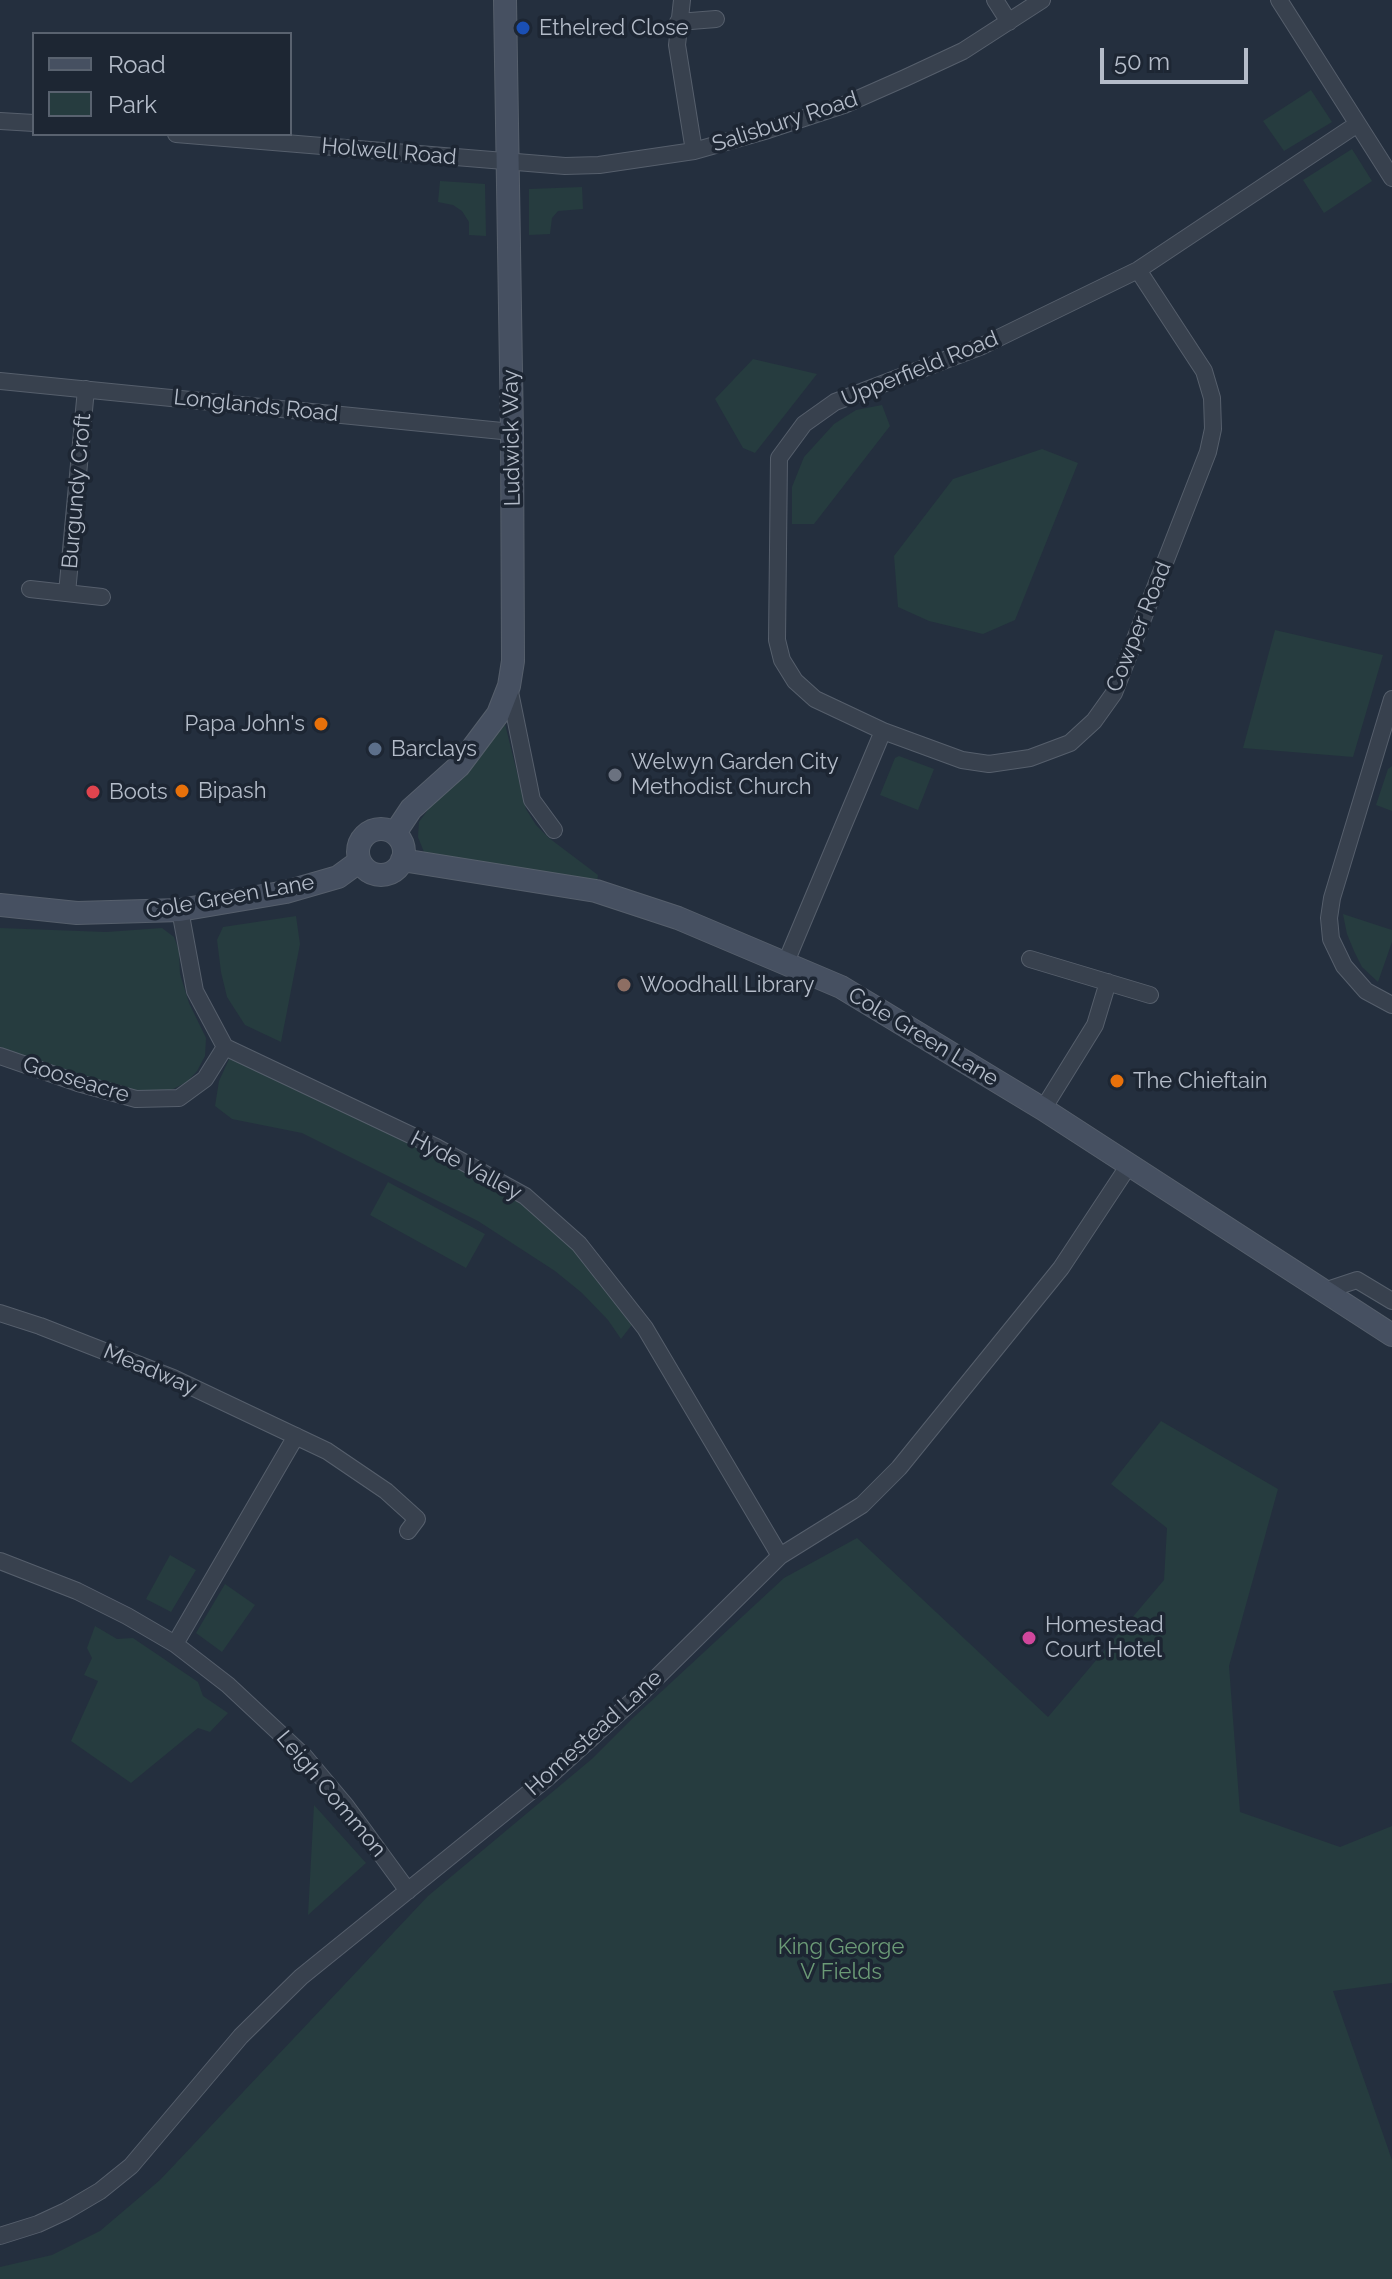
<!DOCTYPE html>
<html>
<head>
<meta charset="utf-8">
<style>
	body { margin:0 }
	#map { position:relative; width:1392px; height:2279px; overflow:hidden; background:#242f3e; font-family:Raleway,sans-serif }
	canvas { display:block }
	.legend { position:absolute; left:32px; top:32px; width:260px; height:104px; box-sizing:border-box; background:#1d2633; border:2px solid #59626f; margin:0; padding:10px 14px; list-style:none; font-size:24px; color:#b4bcc9 }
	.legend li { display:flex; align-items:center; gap:16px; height:40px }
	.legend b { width:40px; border:2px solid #59626f }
	.scale { position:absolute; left:1100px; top:48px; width:148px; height:36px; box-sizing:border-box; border:4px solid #b4bcc9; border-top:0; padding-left:10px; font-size:24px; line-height:28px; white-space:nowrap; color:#b4bcc9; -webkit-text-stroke:6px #1d2633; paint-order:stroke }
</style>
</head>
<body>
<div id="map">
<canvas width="1392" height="2279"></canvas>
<ul class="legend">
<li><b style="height:10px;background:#465061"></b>Road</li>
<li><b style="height:22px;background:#263c3f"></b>Park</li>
</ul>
<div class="scale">50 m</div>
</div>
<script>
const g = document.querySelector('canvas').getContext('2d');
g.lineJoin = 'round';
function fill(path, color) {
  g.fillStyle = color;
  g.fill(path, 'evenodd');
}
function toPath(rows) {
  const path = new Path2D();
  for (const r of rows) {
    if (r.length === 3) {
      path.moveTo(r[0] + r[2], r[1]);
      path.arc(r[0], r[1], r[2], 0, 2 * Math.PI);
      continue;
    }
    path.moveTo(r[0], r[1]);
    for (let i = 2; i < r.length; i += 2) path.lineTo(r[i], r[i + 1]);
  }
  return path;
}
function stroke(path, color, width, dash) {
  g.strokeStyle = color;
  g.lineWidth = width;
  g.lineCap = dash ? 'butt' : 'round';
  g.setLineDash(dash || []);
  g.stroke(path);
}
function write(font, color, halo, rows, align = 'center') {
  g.font = font + ' Raleway,sans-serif';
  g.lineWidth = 7;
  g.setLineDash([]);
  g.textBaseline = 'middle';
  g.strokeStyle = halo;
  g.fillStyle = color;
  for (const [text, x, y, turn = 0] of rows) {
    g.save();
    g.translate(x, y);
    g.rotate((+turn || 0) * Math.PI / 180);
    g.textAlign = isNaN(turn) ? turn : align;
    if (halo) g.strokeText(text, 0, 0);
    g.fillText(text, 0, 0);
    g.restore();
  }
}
const green = toPath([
	[1311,90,1332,122,1284,151,1263,121],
	[1352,149,1372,181,1324,213,1303,180],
	[440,181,485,184,486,236,469,235,469,222,462,211,453,205,438,202],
	[582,187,583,209,558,211,552,218,550,234,529,235,529,189],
	[753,359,817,374,755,453,743,448,715,399],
	[882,405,890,426,814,524,792,524,792,487,804,457,834,424,856,410],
	[1042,449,1078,463,1015,620,983,634,929,621,898,607,894,556,953,479],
	[1275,630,1383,655,1353,757,1243,748],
	[505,724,526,809,536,825,549,838,598,875,597,882,430,858,424,852,418,837,419,822,430,807,463,777],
	[899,756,934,769,918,810,880,795,895,758],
	[1392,766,1392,811,1376,805,1388,769],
	[1343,914,1392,930,1392,942,1378,982,1362,967,1354,951,1347,934],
	[296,916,300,944,281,1042,245,1025,227,997,221,972,217,940,223,927],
	[0,928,106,932,162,928,174,937,179,950,180,974,189,1003,206,1038,205,1056,197,1071,187,1082,169,1091,140,1092,59,1071,0,1047],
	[230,1057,433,1153,522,1202,575,1251,634,1322,621,1339,608,1320,582,1293,555,1271,478,1221,302,1133,232,1119,215,1106,219,1081],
	[388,1182,485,1234,466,1268,370,1215],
	[1161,1421,1278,1489,1229,1666,1240,1812,1340,1847,1392,1826,1392,1983,1333,1991,1392,2160,1392,2279,0,2279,0,2267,52,2255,100,2231,160,2180,428,1896,593,1758,634,1717,784,1578,857,1538,1048,1717,1164,1580,1167,1528,1111,1484],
	[170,1555,196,1570,171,1612,146,1599],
	[225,1584,255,1605,222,1652,196,1633],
	[95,1626,117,1639,133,1638,198,1682,203,1696,228,1713,210,1732,198,1728,131,1783,71,1741,98,1681,84,1675,92,1658,87,1648],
	[314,1805,366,1863,308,1915]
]);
const street = toPath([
	[682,0,677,45,694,151],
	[995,0,1009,22],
	[1279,0,1392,178],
	[678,22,716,19],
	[0,121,34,123],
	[176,134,565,166,599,165,694,151,768,130,844,105,905,78,963,51,1042,0],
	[0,381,512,432],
	[30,589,102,597],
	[67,593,86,389],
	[509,687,532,800,554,830],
	[1392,699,1332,898,1329,918,1331,939,1344,966,1366,991,1392,1005],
	[883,731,815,699,795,681,782,660,777,640,779,458,804,424,835,402,982,346,1138,270,1356,125],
	[180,910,195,991,225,1047,436,1147,525,1196,579,1244,645,1328,780,1556],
	[1030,959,1150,995],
	[786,962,883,731,962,760,989,764,1030,758,1070,743,1094,721,1114,693,1208,452,1213,429,1212,398,1204,371,1138,270],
	[0,1056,78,1083,136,1099,179,1098,205,1079,225,1047],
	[1043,1109,1095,1025,1108,982],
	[1324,1291,1357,1280,1392,1301],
	[0,1313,40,1326,173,1378,327,1451,386,1491,417,1519,408,1531],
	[0,1561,77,1591,127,1616,175,1644,228,1685,304,1756,346,1806,408,1891],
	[175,1644,296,1436],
	[0,2236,38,2224,66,2211,100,2191,131,2166,241,2036,301,1977,546,1779,639,1695,780,1556,862,1505,899,1468,1061,1268,1129,1165]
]);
const secondary = toPath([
	[381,852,23],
	[395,833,411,809,459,766,498,714,509,686,513,661,512,432,505,0],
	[402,860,596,891,678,918,841,987,1043,1109,1392,1335],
	[0,905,77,913,180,910,286,892,338,877,360,861]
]);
const markers = [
	[523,28,8,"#1a4fb4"],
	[321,724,8,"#e8710a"],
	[375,749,8,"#5c6f8a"],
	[615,775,8,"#6b7280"],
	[182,791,8,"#e8710a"],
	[93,792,8,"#e0444e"],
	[624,985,8,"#8d6e63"],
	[1117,1081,8,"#e8710a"],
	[1029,1638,8,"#d1479c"]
];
const poiNames = [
	["Ethelred Close",539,28],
	["Papa John's",305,724,"right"],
	["Barclays",391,749],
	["Welwyn Garden City",631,762],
	["Methodist Church",631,787],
	["Bipash",198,791],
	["Boots",109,792],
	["Woodhall Library",640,985],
	["The Chieftain",1133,1081],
	["Homestead",1045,1625],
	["Court Hotel",1045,1650]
];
const streetNames = [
	["Salisbury Road",785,122,-18],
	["Holwell Road",389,152,5],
	["Upperfield Road",920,369,-22],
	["Longlands Road",256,406,6],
	["Ludwick Way",512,438,-91],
	["Burgundy Croft",77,491,-85],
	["Cowper Road",1139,627,-68],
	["Cole Green Lane",230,897,-10],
	["Cole Green Lane",923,1037,31],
	["Gooseacre",76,1080,17],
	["Hyde Valley",466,1166,28],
	["Meadway",150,1370,23],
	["Homestead Lane",594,1733,-42],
	["Leigh Common",331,1794,50]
];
const parkNames = [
	["King George",841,1947],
	["V Fields",841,1972]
];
fill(green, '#263c3f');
stroke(street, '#565f6c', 18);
stroke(secondary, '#565f6c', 24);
stroke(street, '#38414e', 16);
stroke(secondary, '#465061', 22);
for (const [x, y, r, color] of markers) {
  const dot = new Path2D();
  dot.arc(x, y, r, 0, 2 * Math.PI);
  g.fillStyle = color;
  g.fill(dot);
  stroke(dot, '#1d2633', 3);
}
write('22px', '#b4bcc9', '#1d2633', poiNames, 'left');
write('22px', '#b4bcc9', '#1d2633', streetNames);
write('22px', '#6b9a76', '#1d2633', parkNames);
</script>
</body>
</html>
